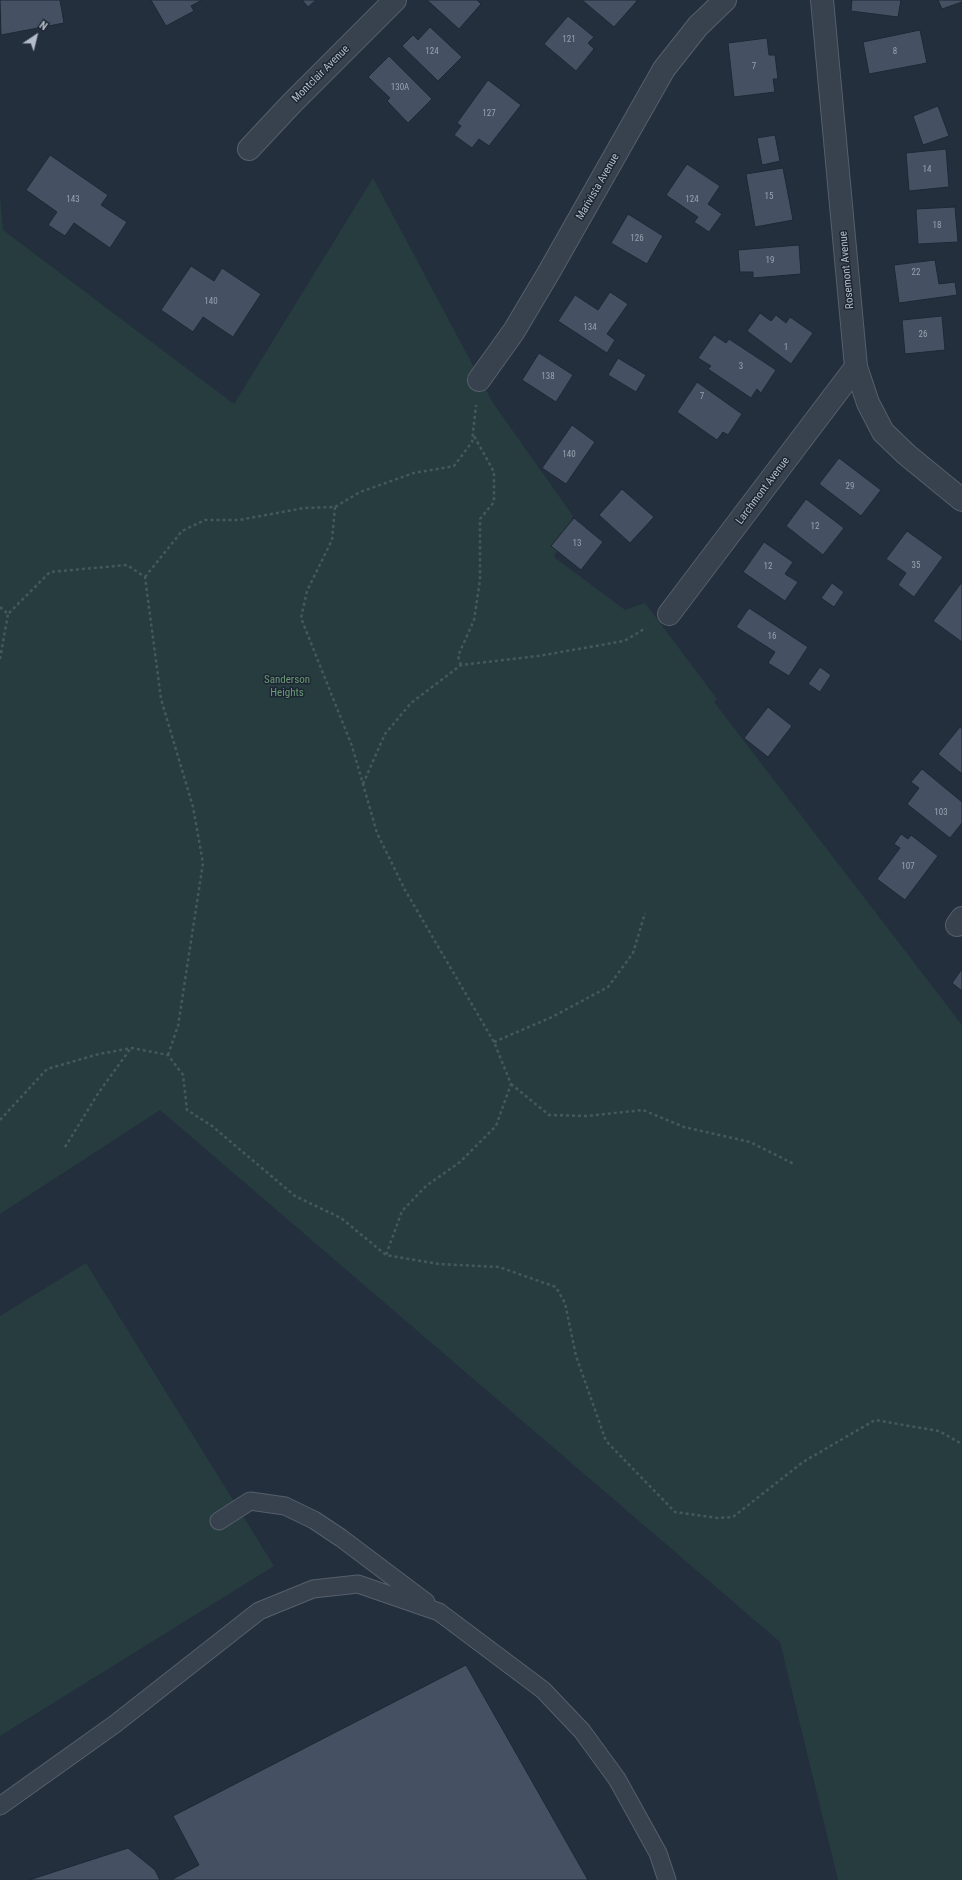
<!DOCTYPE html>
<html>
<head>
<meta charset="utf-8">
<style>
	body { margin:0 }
	#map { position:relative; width:962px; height:1880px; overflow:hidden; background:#242f3e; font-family:"Roboto Condensed",sans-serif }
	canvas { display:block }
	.north { position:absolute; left:16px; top:16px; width:40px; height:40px; -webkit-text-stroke:3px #1d2633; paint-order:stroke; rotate:35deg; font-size:11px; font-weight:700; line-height:16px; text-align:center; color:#b4bcc9 }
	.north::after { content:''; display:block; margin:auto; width:14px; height:18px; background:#b4bcc9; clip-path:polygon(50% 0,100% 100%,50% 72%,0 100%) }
</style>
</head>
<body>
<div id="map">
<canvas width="962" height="1880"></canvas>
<div class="north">N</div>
</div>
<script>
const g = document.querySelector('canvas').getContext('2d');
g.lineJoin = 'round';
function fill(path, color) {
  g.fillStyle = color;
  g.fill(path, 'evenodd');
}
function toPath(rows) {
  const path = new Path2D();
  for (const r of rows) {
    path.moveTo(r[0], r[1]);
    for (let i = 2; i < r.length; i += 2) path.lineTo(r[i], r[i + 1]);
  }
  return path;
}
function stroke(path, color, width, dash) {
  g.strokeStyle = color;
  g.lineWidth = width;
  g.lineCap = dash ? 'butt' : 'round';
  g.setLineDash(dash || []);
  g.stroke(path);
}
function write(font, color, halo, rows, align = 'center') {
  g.font = font + ' "Roboto Condensed",sans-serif';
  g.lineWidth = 3;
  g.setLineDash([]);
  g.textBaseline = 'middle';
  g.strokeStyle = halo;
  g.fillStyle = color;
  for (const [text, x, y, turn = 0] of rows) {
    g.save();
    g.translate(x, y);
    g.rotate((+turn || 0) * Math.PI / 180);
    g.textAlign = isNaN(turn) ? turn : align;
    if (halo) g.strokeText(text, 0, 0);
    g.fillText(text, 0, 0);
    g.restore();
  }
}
const green = toPath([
	[373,178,493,403,573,516,554,557,625,610,645,603,717,699,714,702,962,1025,962,1880,838,1880,780,1642,160,1110,0,1214,0,195,3,230,234,404],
	[86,1263,274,1566,0,1736,0,1316]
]);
const building = toPath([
	[0,0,60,0,64,23,1,35,0,0],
	[151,0,202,0,191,6,194,11,166,26,151,0],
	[302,0,316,0,308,7,302,0],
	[427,0,477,0,481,4,459,29,427,0],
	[582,0,636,0,637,1,614,27,582,0],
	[852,0,901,0,898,17,851,11,852,0],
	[938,0,962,0,962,2,942,9,938,0],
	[568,16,594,37,588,43,594,49,576,71,544,44,568,16],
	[430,27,462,57,438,81,402,46,413,35,418,40,430,27],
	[920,30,927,63,869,74,863,42,920,30],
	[767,38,769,55,775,55,778,79,773,79,775,92,734,97,728,43,767,38],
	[389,56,432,99,408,123,387,101,390,98,368,77,389,56],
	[488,80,521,105,489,146,479,139,472,148,454,135,461,126,457,123,488,80],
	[938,106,949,136,923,145,913,116,938,106],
	[775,135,780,161,762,165,757,138,775,135],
	[946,149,949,187,909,191,906,153,946,149],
	[50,155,108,195,101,205,127,222,110,248,74,223,65,236,48,225,57,212,26,190,50,155],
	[687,164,720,186,708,204,722,214,709,232,694,222,698,217,666,195,687,164],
	[783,168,793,220,755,227,746,174,783,168],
	[955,207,958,242,918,244,916,209,955,207],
	[628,214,663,236,647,264,611,243,628,214],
	[799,245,801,274,753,278,753,272,740,272,738,250,799,245],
	[935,260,939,284,955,282,957,295,899,303,894,265,935,260],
	[191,266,214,281,222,268,261,294,233,337,203,317,193,332,161,310,191,266],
	[610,292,628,304,607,334,615,340,607,353,558,321,575,295,598,310,610,292],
	[760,313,771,321,776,315,786,323,790,317,813,333,791,364,747,331,760,313],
	[942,316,945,350,905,354,902,320,942,316],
	[714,335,726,343,729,339,776,370,761,393,757,389,751,398,708,369,711,366,698,358,714,335],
	[539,353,573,375,556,402,522,380,539,353],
	[618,358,646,375,636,392,608,375,618,358],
	[697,382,742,414,728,435,723,432,717,440,677,412,697,382],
	[572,425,595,442,566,484,542,468,572,425],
	[839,458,881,490,861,516,819,484,839,458],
	[622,489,654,517,630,543,599,515,622,489],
	[806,499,844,528,823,555,786,526,806,499],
	[574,518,603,542,581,570,551,546,574,518],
	[907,531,943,557,914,597,898,585,906,573,886,559,907,531],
	[764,542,793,562,785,574,798,582,785,601,743,572,764,542],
	[962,582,962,642,933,621,962,582],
	[832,583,844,592,834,607,821,598,832,583],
	[749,608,808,647,789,676,768,663,775,652,736,627,749,608],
	[820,667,831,675,820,692,808,684,820,667],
	[768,707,792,726,768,757,744,738,768,707],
	[960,727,962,729,962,774,938,754,960,727],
	[922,769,962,802,962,823,950,838,907,804,919,788,911,782,922,769],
	[901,834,908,839,911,835,938,856,905,900,877,879,900,848,894,844,901,834],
	[962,969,962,991,952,983,962,969],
	[466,1665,588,1880,171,1880,199,1865,173,1816,466,1665],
	[128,1848,155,1870,160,1880,29,1880,128,1848]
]);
const path = toPath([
	[335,507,332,540,307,591,301,618,352,746,377,833,405,890,494,1042,511,1084,496,1126,460,1162,426,1186,402,1211,386,1255],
	[145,577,182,531,205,520,239,520,304,508,335,507,360,492,414,473,454,466,472,442,476,405],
	[0,607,8,614,50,572,127,565,145,577,161,699,193,807,203,863,178,1026,168,1055],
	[0,659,8,614],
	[461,665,458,656,474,620,480,580,480,519,494,502,494,472,473,434],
	[363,784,385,734,411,703,461,665,538,656,624,641,646,628],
	[494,1042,552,1017,608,987,633,953,645,913],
	[511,1084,549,1115,587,1116,643,1110,684,1127,750,1142,794,1164],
	[0,1120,47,1069,99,1054,132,1048,168,1055,183,1075,187,1110,212,1126,295,1196,341,1218,386,1255,439,1264,499,1267,556,1287,565,1303,576,1356,606,1441,675,1512,718,1518,733,1517,803,1462,875,1420,939,1431,962,1444],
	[65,1147,99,1092,131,1048]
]);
const service = toPath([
	[219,1521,250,1501,285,1506,314,1520,341,1538,426,1602],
	[0,1806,115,1724,259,1611,313,1589,358,1584,439,1612,543,1690,582,1731,617,1779,658,1853,667,1880]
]);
const minor = toPath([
	[822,0,856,367,868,403,883,432,907,455,962,500],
	[249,149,292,103,395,0],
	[479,380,514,331,549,272,664,69,698,26,725,0],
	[669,614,856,367],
	[957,925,962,918]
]);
const numberNames = [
	["121",569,40],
	["124",432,52],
	["8",895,52],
	["7",754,67],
	["130A",400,88],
	["127",489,114],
	["14",927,170],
	["15",769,197],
	["143",73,200],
	["124",692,200],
	["18",937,226],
	["126",637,239],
	["19",770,261],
	["22",916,273],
	["140",211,302],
	["134",590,328],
	["26",923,335],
	["1",786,348],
	["3",741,367],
	["138",548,377],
	["7",702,397],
	["140",569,455],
	["29",850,487],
	["12",815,527],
	["13",577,544],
	["35",916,566],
	["12",768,567],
	["16",772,637],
	["103",941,813],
	["107",908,867]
];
const streetNames = [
	["Montclair Avenue",321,74,-45],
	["Marivista Avenue",598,187,-60],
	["Rosemont Avenue",847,270,-95],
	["Larchmont Avenue",763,491,-53]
];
const parkNames = [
	["Sanderson",287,680],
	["Heights",287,693]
];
fill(green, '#263c3f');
fill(building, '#455162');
stroke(building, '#1f2835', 1);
stroke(service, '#565f6c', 19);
stroke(minor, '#565f6c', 24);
stroke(path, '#44595c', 2.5, [3, 3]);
stroke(service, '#38414e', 17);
stroke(minor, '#38414e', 22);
write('9px', '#98a1af', null, numberNames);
write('11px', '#b4bcc9', '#1d2633', streetNames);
write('11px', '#6b9a76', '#1d2633', parkNames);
</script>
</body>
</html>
